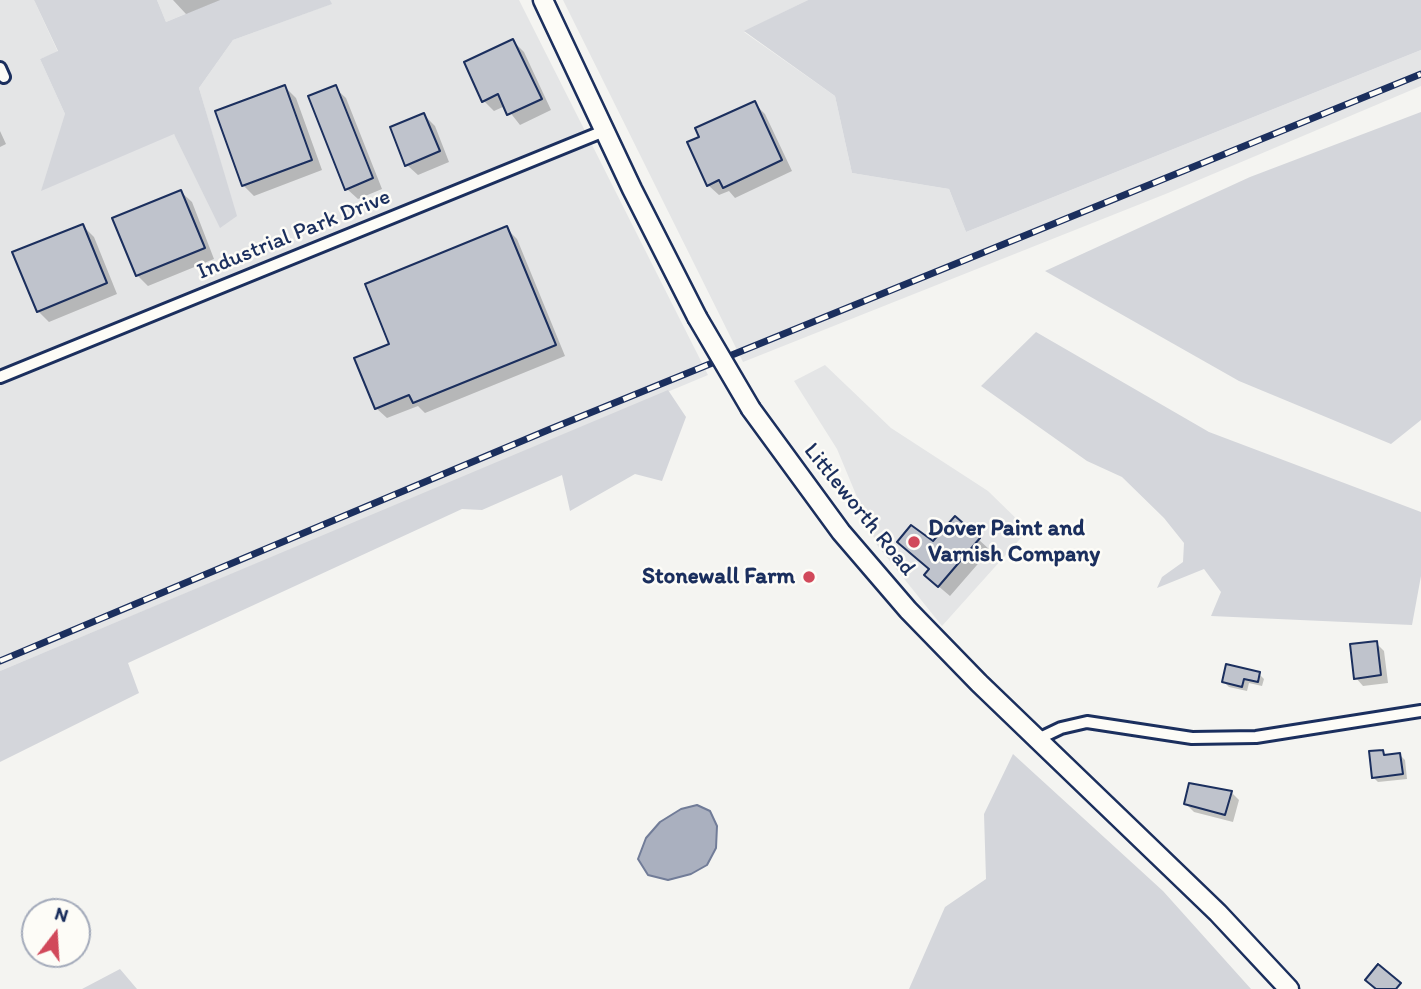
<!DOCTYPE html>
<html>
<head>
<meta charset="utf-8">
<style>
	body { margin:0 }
	#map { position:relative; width:1421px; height:989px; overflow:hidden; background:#f4f4f1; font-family:Itim,sans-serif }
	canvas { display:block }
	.north { position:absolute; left:21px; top:898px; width:70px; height:70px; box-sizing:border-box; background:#fdfcf7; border:2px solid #a3aaba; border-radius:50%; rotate:17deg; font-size:19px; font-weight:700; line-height:28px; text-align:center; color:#1b2f5e }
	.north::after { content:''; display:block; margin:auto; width:24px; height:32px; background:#d1495b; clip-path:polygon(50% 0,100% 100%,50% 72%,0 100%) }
</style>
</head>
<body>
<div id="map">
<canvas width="1421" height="989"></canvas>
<div class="north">N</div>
</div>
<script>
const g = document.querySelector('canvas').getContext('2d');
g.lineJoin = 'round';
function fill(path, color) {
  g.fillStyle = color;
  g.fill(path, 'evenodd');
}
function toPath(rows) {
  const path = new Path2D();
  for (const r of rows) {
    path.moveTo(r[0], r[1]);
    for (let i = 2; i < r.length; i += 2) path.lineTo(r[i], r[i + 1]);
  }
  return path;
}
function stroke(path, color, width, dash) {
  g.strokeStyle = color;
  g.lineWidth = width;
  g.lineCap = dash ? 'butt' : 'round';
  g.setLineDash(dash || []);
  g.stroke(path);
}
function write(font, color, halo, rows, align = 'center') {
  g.font = font + ' Itim,sans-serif';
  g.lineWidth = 5;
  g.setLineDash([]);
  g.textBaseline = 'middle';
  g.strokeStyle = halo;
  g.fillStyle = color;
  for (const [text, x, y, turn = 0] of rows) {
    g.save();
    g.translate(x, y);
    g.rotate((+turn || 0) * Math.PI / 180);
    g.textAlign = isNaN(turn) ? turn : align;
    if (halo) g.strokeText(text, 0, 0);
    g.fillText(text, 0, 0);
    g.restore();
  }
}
const built = toPath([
	[0,0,34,0,58,52,40,59,65,114,174,134,236,216,199,88,233,40,331,4,330,0,519,0,708,375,0,671],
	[157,0,219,0,166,22],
	[563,0,808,0,744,32,835,96,852,173,949,189,966,232,1421,50,1421,86,1168,193,743,362],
	[825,365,891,428,988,491,1028,530,942,626,877,545,837,449,794,381]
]);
const green = toPath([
	[34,0,157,0,166,22,219,0,330,0,332,4,233,40,199,88,237,216,220,228,174,134,41,191,65,114,40,59,58,51],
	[808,0,1421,0,1421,50,966,232,949,189,852,173,835,96,744,31],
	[1421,112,1421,420,1391,444,1239,381,1045,271,1250,177],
	[1036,332,1209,432,1421,512,1421,576,1412,625,1211,616,1221,592,1204,569,1157,588,1162,577,1183,562,1184,543,1164,518,1122,477,1087,461,981,386],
	[668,390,686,417,662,481,635,474,570,511,562,475,482,510,462,509,128,663,139,693,0,762,0,671],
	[1013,754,1163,891,1251,989,909,989,945,907,986,879,984,814],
	[120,969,137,989,82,989]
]);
const water = toPath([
	[697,805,710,811,717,826,716,848,707,865,691,874,668,880,648,875,638,859,646,838,660,822,681,809,697,805]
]);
const shadow = toPath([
	[173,0,220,0,186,14],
	[513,41,524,52,551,110,520,125,505,106,494,111,484,101],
	[285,87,296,98,322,170,254,196,243,185],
	[335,88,346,98,382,189,358,199,347,189],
	[754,103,765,114,792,171,735,198,729,191,719,195,708,185],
	[424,115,435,126,449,162,418,175,407,165],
	[0,131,6,144,0,147],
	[181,192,192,202,214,259,148,286,137,275],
	[83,226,94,237,117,294,49,322,38,311],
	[506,228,517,239,565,356,425,413,418,406,387,418,376,408,392,345],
	[955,518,990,550,950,596,937,585,930,570,934,544],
	[1376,643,1384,651,1388,683,1363,686,1356,678],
	[1259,674,1264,679,1262,686,1249,683,1247,691,1229,687,1224,682],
	[1382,752,1387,757,1400,755,1405,760,1407,779,1378,782,1373,777],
	[1231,792,1239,800,1233,822,1194,812,1186,804]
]);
const building = toPath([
	[513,39,542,99,507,115,498,94,482,102,464,62,513,39],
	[285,85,312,160,242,186,215,111,285,85],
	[336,85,373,178,345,190,308,96,336,85],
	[755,101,782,160,723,188,719,180,707,186,687,142,699,137,695,128,755,101],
	[424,113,440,151,405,166,390,127,424,113],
	[181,190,205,248,136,276,112,218,181,190],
	[83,224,107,283,37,312,12,252,83,224],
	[507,226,556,345,413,403,409,395,375,409,354,358,389,344,365,284,507,226],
	[955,516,980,538,938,587,924,575,929,569,897,542,911,525,933,541,955,516],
	[1377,641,1381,675,1354,679,1350,644,1377,641],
	[1226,664,1260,672,1258,682,1244,679,1242,687,1222,682,1226,664],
	[1383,750,1384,755,1400,753,1403,774,1372,778,1369,751,1383,750],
	[1189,783,1232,791,1225,815,1184,804,1189,783],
	[1378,964,1401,983,1396,989,1376,989,1365,980,1378,964]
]);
const street = toPath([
	[0,68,4,77],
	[0,377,604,131],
	[1038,739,1061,728,1087,722,1192,738,1256,737,1421,711]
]);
const primary = toPath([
	[543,0,632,189,697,317],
	[751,409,841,532,908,610,979,683,1218,913,1289,989]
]);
const rail = toPath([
	[0,661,548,430,1421,74]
]);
const primaryBridge = toPath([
	[697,317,751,409]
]);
const markers = [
	[914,542,7,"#d1495b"],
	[809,577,7,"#d1495b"]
];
const streetNames = [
	["Industrial Park Drive",294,235,-22],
	["Littleworth Road",859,510,51]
];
const poiNames = [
	["Dover Paint and",928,529],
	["Varnish Company",928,555],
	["Stonewall Farm",795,577,"right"]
];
fill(built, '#e4e5e6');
fill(green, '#d4d6db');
fill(water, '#aab0bf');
stroke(water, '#717c98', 2);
fill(shadow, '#0003');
fill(building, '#bfc3cc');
stroke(building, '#1b2f5e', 2);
stroke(street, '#1b2f5e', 16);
stroke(primary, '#1b2f5e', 23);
stroke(street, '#fdfcf7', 10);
stroke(primary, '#fdfcf7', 18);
stroke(rail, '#1b2f5e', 7);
stroke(rail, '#fdfcf7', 4.5, [13]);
stroke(primaryBridge, '#1b2f5e', 23, []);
stroke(primaryBridge, '#fdfcf7', 18);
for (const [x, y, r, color] of markers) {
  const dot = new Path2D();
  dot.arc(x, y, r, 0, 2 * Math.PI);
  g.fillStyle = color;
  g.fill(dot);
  stroke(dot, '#fdfcf7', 2.5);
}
write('23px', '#1b2f5e', '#fdfcf7', streetNames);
write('bold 23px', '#1b2f5e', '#fdfcf7', poiNames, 'left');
</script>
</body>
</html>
